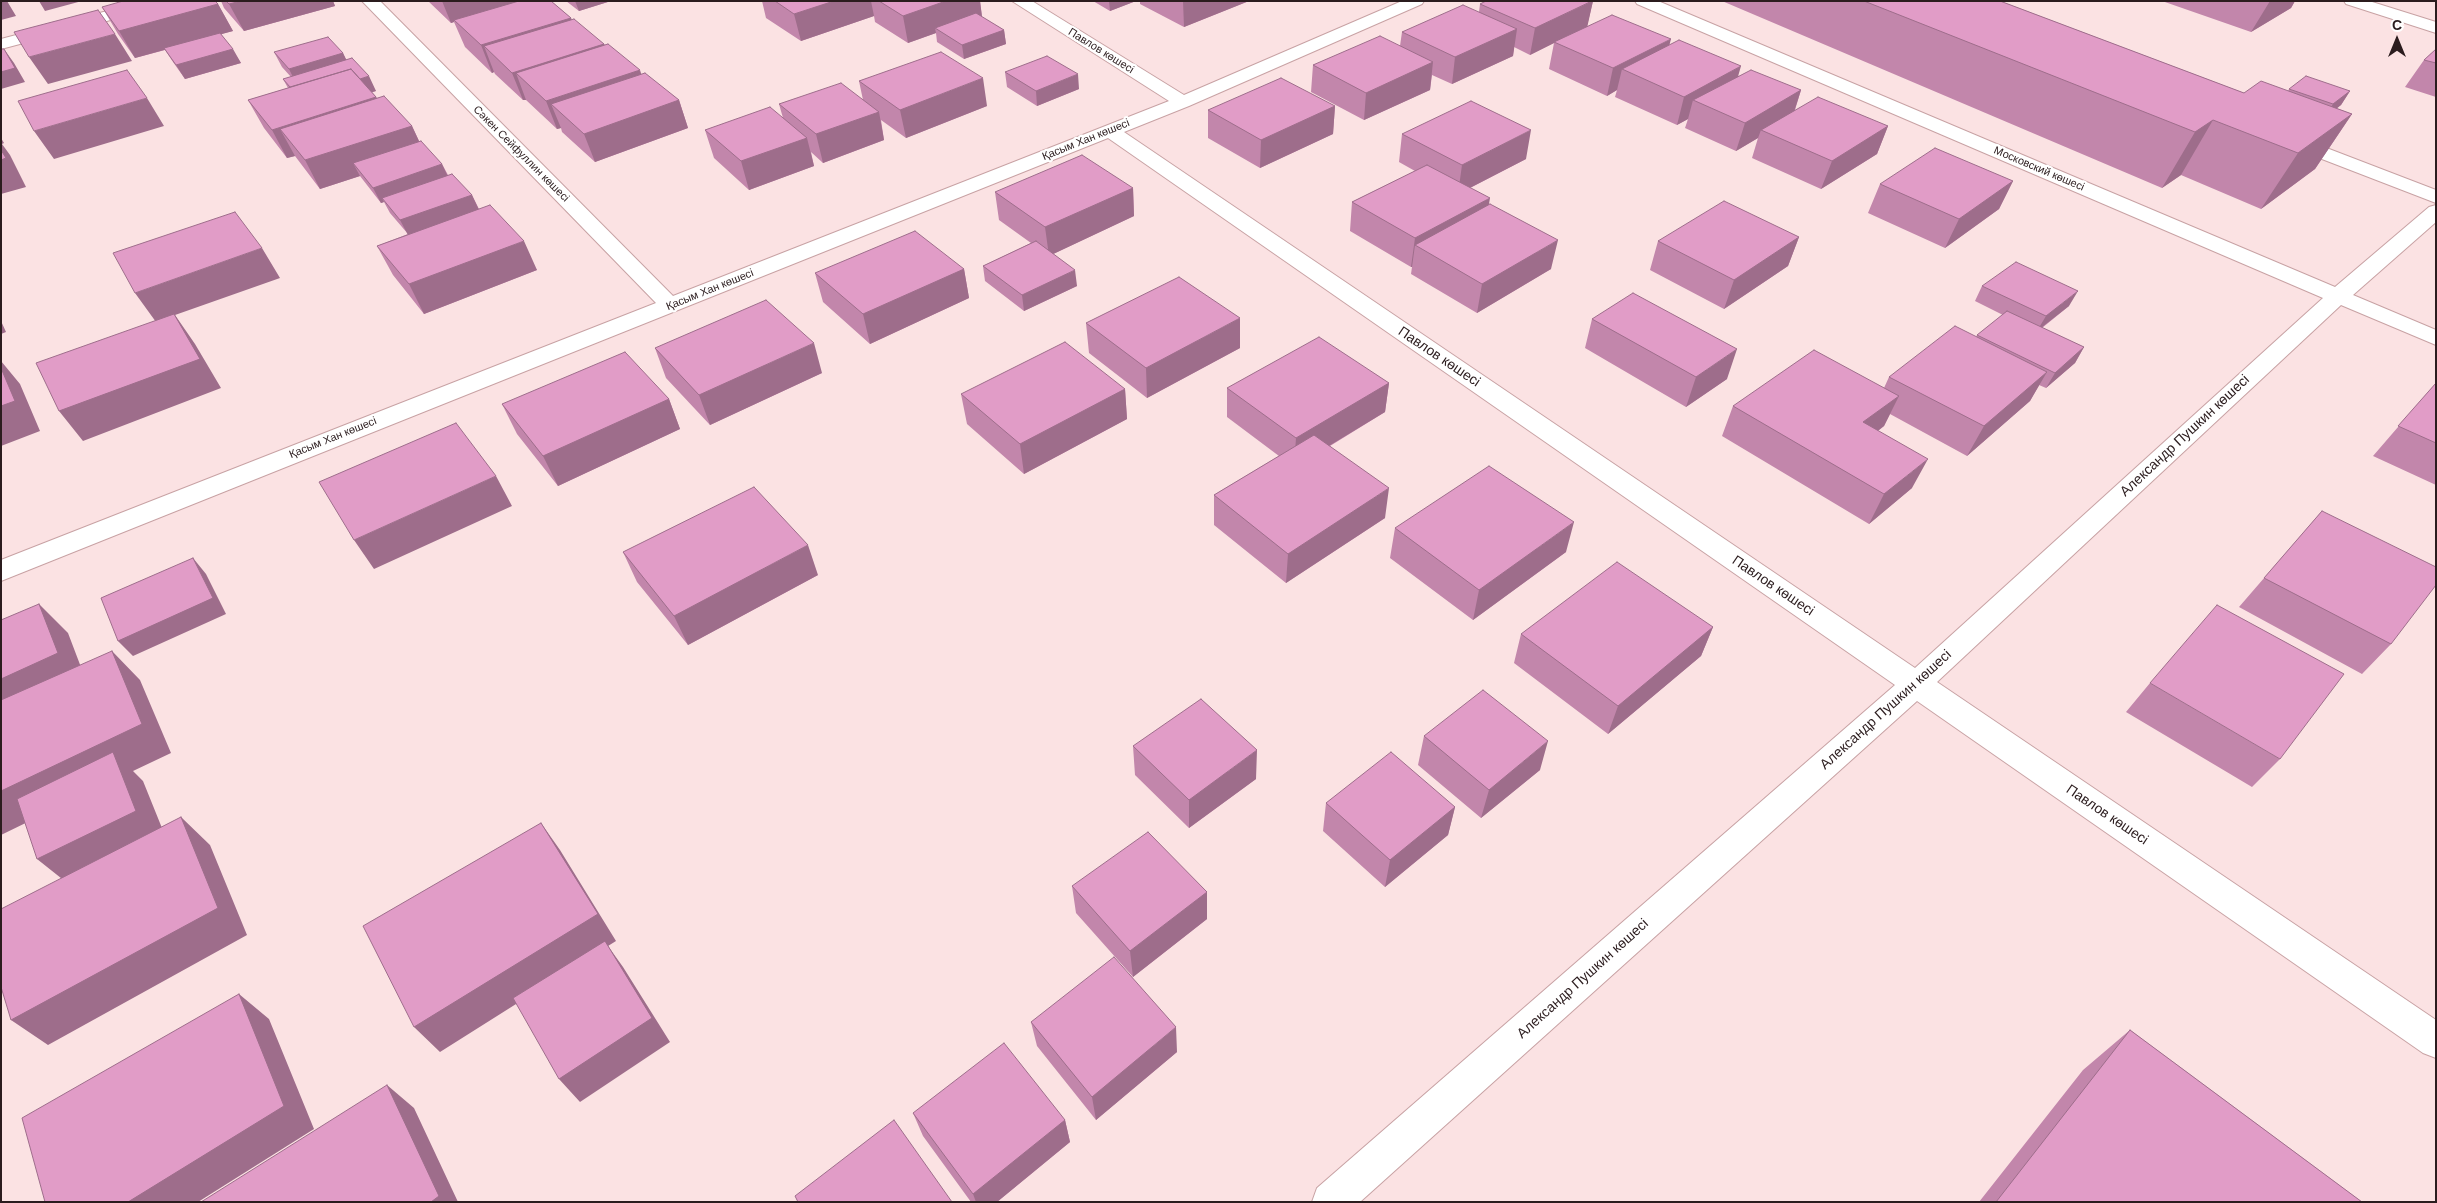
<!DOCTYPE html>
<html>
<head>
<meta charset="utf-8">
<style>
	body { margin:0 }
	#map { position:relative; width:2437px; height:1203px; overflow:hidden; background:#fbe2e3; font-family:Helvetica,sans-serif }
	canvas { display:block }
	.frame { position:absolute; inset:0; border:2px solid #2b1c1e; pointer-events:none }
	.north { position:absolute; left:2372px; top:15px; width:50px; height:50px; -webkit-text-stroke:4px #fff; paint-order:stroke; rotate:0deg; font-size:14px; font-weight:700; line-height:20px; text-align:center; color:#2b1c1e }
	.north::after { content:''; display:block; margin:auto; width:18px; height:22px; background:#2b1c1e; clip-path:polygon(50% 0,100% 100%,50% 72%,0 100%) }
</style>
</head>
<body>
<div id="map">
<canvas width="2437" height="1203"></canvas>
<div class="frame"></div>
<div class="north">С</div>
</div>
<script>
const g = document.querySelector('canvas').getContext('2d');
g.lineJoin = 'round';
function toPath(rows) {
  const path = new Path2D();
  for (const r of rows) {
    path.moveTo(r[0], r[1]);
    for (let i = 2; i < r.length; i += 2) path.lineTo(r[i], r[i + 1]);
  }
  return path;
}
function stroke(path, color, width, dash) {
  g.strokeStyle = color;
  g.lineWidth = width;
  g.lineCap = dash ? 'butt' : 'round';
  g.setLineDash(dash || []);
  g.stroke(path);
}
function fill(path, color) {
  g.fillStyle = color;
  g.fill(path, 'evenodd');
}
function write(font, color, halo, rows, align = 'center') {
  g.font = font + ' Helvetica,sans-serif';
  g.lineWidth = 4.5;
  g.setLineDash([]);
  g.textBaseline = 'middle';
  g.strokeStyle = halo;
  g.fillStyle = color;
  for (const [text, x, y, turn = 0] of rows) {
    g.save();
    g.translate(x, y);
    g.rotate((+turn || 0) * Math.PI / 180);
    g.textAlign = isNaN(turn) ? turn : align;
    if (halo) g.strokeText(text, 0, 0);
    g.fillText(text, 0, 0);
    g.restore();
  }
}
const minor = toPath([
	[145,1,173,1,171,4,1,49,1,39,145,1],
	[362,1,380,1,673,296,1169,101,1012,1,1032,1,1184,95,1402,1,1424,1,1422,4,1189,106,1124,132,1915,668,2323,298,1637,4,1635,1,1658,1,2335,287,2429,207,2436,205,2436,222,2353,295,2436,330,2436,345,2341,305,1937,682,2436,1020,2436,1058,2423,1053,1917,701,1360,1202,1312,1202,1317,1188,1895,685,1108,138,1,581,1,560,656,303,362,1],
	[2344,1,2369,1,2436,22,2436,33,2346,4,2344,1],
	[2290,134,2436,190,2436,203,2283,144,2281,140,2283,136,2290,134]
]);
const wall = toPath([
	[221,1,333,1,335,6,244,31,224,8],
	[428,1,551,1,571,18,572,20,604,44,605,45,641,74,679,100,688,128,595,162,562,132,561,128,557,129,526,100,523,100,495,74,494,72,492,73,465,47,454,22,451,23],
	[566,1,611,1,579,11],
	[762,1,980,1,982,17,1004,30,1006,44,964,59,937,42,936,33,908,43,875,22,874,16,801,41,766,18],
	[1093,1,1136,1,1110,11],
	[1140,1,1249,1,1184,27,1140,4],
	[1593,1,1587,26,1669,45,1739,76,1801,90,1795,110,1888,126,1877,154,1821,189,1752,158,1758,138,1736,151,1685,128,1688,119,1677,125,1615,97,1617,90,1607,96,1549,69,1554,43,1530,55,1514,47,1513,56,1452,84,1432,75,1430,90,1364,120,1311,92,1313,65,1400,46,1402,32,1479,12,1480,4],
	[1722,1,2000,1,2244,93,2288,91,2289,89,2350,91,2341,105,2336,108,2352,114,2315,169,2261,209,2181,175,2162,188],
	[2162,1,2295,1,2291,8,2251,32],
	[218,4,233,31,221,34,241,63,185,79,173,62,165,50,135,58,118,34,102,7],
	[2436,49,2436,97,2405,87,2424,60],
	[274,52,343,53,346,60,376,91,372,92,377,98,412,126,419,141,442,164,448,175,472,195,479,209,537,270,424,314,393,275,377,246,408,234,390,213,384,202,381,203,360,176,320,189,295,156,287,158,264,128,248,100,288,88,283,79,291,77,282,67],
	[1005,72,1079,89,1037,106,1007,87],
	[859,81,987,106,906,138,881,120,884,140,823,163,811,152,814,166,749,190,714,158,705,130,783,118,779,104,863,100],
	[1335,106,1333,134,1260,168,1208,138,1208,110],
	[1402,134,1526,159,1470,188,1489,205,1551,269,1477,313,1411,274,1412,267,1411,267,1350,231,1352,202,1415,171,1399,162],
	[2013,181,1999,209,1945,248,1868,213,1880,184],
	[1133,188,1134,216,1053,254,1077,286,1024,311,985,281,983,266,1031,243,999,220,995,192],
	[1799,237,1788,266,1724,309,1650,270,1658,241],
	[964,269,969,298,870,344,823,302,815,273],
	[1982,286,2069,306,2042,328,2084,347,2075,363,2046,388,2039,385,2030,401,1967,456,1890,414,1884,426,1878,431,1912,488,1869,524,1722,436,1733,406,1884,388,1889,377,1976,337,1977,335,2003,315,1975,301],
	[1592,319,1727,379,1686,407,1585,348],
	[1086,323,1240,348,1147,398,1089,353],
	[655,348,822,373,710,425,666,378],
	[1389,383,1385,412,1330,446,1385,518,1286,583,1214,525,1214,495,1279,456,1227,417,1227,388],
	[2436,383,2436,485,2373,456],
	[1125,389,1127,419,1024,474,967,424,961,394],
	[669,399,680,429,558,486,517,434,502,404],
	[2322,511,2391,644,2362,674,2239,607],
	[1395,528,1566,552,1473,620,1390,558],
	[623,552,818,575,688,645,637,582],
	[1713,627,1701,656,1608,734,1514,663,1521,634],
	[2150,683,2280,759,2252,787,2126,712],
	[1424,736,1540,770,1481,818,1418,765],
	[1133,746,1256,779,1189,828,1135,775],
	[1326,803,1455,807,1448,835,1385,887,1323,831],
	[1072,886,1207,892,1207,919,1133,977,1076,913],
	[1031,1022,1177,1052,1096,1120,1037,1046],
	[2130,1030,2362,1202,1979,1202,2083,1070],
	[913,1113,1065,1120,1070,1142,997,1202,971,1202,923,1136]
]);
const shadedWall = toPath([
	[1,1,7,1,16,16,1,20],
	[39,1,82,1,45,11],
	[241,1,333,1,335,6,244,31,229,4],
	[442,1,526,1,454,20,454,22,451,23],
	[575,1,611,1,579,11],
	[834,1,871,1,874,16,801,41,794,14],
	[946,1,980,1,982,17,935,28,936,33,908,43,903,16],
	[1109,1,1136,1,1110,11],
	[1183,1,1249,1,1184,27],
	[1593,1,1587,28,1554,42,1554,43,1530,55,1535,28],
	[2270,1,2295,1,2291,8,2251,32],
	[218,4,233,31,135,58,119,31],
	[571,18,581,45,484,46,494,72,492,73,481,45],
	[1517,29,1513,56,1452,84,1455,57],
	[1004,30,1006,44,964,59,962,45],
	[115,34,132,61,48,84,29,57],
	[1671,39,1664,66,1622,69,1617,90,1607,96,1613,68],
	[604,44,614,71,516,73,526,100,523,100,512,73],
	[4,49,14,63,25,82,1,89,1,72],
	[233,49,241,63,185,79,176,65],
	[343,53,350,67,296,83,289,69],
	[1433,62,1430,90,1364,120,1366,93],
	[1741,66,1733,94,1693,100,1688,119,1677,125,1684,97],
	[640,70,649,98,551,104,561,128,557,129,546,101],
	[1078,74,1079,89,1037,106,1036,91],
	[369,76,376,91,307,112,299,98],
	[983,78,987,106,906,138,900,110],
	[1801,90,1792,118,1761,130,1758,138,1736,151,1745,123],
	[2350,91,2341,105,2324,119,2333,104],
	[376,97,390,125,280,129,295,156,287,158,272,130],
	[147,98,164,126,54,159,34,131],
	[679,100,688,128,595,162,584,134],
	[1335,106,1333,134,1260,168,1261,140],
	[879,112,884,140,823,163,816,134],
	[2352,114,2315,169,2261,209,2298,153],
	[2213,120,2181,175,2162,188,2195,132],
	[412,126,425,154,353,163,360,176,320,189,305,160],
	[1888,126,1877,154,1821,189,1832,161],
	[1531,130,1526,159,1458,194,1462,165],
	[1,138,4,143,2,144,10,155,26,187,1,194],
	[807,138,814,166,749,190,741,161],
	[442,164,449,179,382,198,384,202,381,203,373,188],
	[2013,181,1999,209,1945,248,1959,219],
	[1133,188,1134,216,1049,256,1045,227],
	[472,195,479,210,408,235,400,220],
	[1490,198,1485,227,1415,245,1412,267,1411,267,1415,238],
	[1799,237,1788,266,1724,309,1734,280],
	[1558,240,1551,269,1477,313,1482,284],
	[524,241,537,270,424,314,409,284],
	[262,248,280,278,175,315,195,344,221,388,83,441,59,411,156,322,135,293],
	[964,269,969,298,870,344,863,314],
	[1075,270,1077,286,1024,311,1022,295],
	[2078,291,2069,306,2037,331,2046,316],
	[1240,318,1240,348,1147,398,1146,368],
	[1,321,6,332,1,334],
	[814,343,822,373,710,425,699,395],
	[2084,347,2075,363,2046,388,2055,373],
	[1737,349,1727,379,1686,407,1696,377],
	[1,361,20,384,40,431,1,446],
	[2047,372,2030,401,1967,456,1984,426],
	[1389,383,1385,412,1294,467,1296,438],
	[1125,389,1127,419,1024,474,1020,444],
	[1899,396,1884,426,1850,452,1863,422],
	[669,399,680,429,558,486,543,456],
	[1928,459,1912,488,1869,524,1884,494],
	[496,476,512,506,374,569,354,540],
	[1389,488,1385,518,1286,583,1288,554],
	[1574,522,1566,552,1473,620,1479,590],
	[808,545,818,575,688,645,674,616],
	[193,558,206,574,226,614,133,656,118,641],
	[39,604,68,633,87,683,1,722,1,679],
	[1713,627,1701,656,1608,734,1618,706],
	[112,651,140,680,171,753,133,771,143,781,166,838,71,886,37,859,122,776,1,835,1,791],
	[1548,741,1540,770,1481,818,1489,790],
	[1257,750,1256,779,1189,828,1189,800],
	[1455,807,1448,835,1385,887,1390,860],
	[181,817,210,845,247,935,48,1045,11,1020],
	[541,823,560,850,616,941,608,946,623,967,670,1042,580,1102,559,1079,608,946,440,1052,414,1027],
	[1207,892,1207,919,1133,977,1130,951],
	[239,994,269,1019,314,1129,198,1202,128,1202],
	[1176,1027,1177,1052,1096,1120,1092,1097],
	[387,1085,414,1108,458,1202,431,1202],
	[1065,1120,1070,1142,997,1202,976,1202,973,1194]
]);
const building = toPath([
	[123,1,215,1,218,4,119,31,102,7,123,1],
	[226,1,241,1,229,4,226,1],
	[519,1,551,1,571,18,481,45,454,20,519,1],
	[775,1,834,1,794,14,775,1],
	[879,1,946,1,903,16,879,1],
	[1486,1,1592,1,1535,28,1480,4,1486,1],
	[1864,1,2000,1,2244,93,2261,81,2352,114,2298,153,2213,120,2195,132,1864,1],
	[1463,5,1517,29,1455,57,1402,32,1463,5],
	[98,10,115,34,29,57,14,32,98,10],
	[976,13,1004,30,962,45,935,28,976,13],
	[1612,15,1671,39,1613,68,1554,42,1612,15],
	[574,19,604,44,512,73,484,46,574,19],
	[220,33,233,49,176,65,164,48,220,33],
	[1380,36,1433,62,1366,93,1313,65,1380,36],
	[328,37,343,53,289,69,274,52,328,37],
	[1679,40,1741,66,1684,97,1622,69,1679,40],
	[608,44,640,70,546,101,516,73,608,44],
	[1,49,4,49,15,68,1,72,1,49],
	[2436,49,2436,63,2424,60,2436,49],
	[941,52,983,78,900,110,859,81,941,52],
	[1047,56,1078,74,1036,91,1005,72,1047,56],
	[352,58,369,76,360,79,351,69,290,87,283,79,352,58],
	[351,69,376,97,272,130,248,100,351,69],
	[127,70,147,98,34,131,18,101,127,70],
	[1751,70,1801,90,1745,123,1693,100,1751,70],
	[645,73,679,100,584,134,551,104,645,73],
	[2306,76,2350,91,2333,104,2289,89,2306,76],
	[1281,78,1335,106,1261,140,1208,110,1281,78],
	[841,83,879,112,816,134,779,104,841,83],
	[384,96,412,126,305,160,280,129,384,96],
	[1818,97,1888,126,1832,161,1761,130,1818,97],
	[1471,101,1531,130,1462,165,1402,134,1471,101],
	[770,107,807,138,741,161,705,130,770,107],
	[421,141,442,164,373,188,353,163,421,141],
	[1935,148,2013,181,1959,219,1880,184,1935,148],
	[1,150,6,158,1,160,1,150],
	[1082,155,1133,188,1045,227,995,192,1082,155],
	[1427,165,1490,198,1415,238,1352,202,1427,165],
	[452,174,472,195,400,220,382,198,452,174],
	[1724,201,1799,237,1734,280,1658,241,1724,201],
	[1490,204,1558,240,1482,284,1415,245,1490,204],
	[490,205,524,241,409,284,377,246,490,205],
	[235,212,262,248,135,293,113,253,235,212],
	[915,231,964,269,863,314,815,273,915,231],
	[1036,241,1075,270,1022,295,983,266,1036,241],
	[2016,262,2078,291,2046,316,1982,286,2016,262],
	[1179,277,1240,318,1146,368,1086,323,1179,277],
	[1633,293,1737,349,1696,377,1592,319,1633,293],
	[766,300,814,343,699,395,655,348,766,300],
	[2007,311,2084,347,2055,373,1977,335,2007,311],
	[174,314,200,359,59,411,36,363,174,314],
	[1955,326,2047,372,1984,426,1889,377,1955,326],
	[1319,337,1389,383,1296,438,1227,388,1319,337],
	[1065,342,1125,389,1020,444,961,394,1065,342],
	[1814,350,1899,396,1863,422,1928,459,1884,494,1733,406,1814,350],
	[625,352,669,399,543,456,502,404,625,352],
	[1,368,15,401,1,406,1,368],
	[2436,383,2436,443,2398,426,2436,383],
	[456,423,496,476,354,540,319,482,456,423],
	[1314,435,1389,488,1288,554,1214,495,1314,435],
	[1489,466,1574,522,1479,590,1395,528,1489,466],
	[754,487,808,545,674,616,623,552,754,487],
	[2322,511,2436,567,2436,585,2391,644,2264,578,2322,511],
	[193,558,213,598,118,641,101,598,193,558],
	[1617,562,1713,627,1618,706,1521,634,1617,562],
	[39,604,58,653,1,679,1,620,39,604],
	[2217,605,2344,674,2280,759,2150,683,2217,605],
	[112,651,142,724,1,791,1,700,112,651],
	[1483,690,1548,741,1489,790,1424,736,1483,690],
	[1201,699,1257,750,1189,800,1133,746,1201,699],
	[113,752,136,811,37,859,17,799,113,752],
	[1391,752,1455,807,1390,860,1326,803,1391,752],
	[181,817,218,908,11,1020,1,987,1,909,181,817],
	[541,823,598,914,414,1027,363,926,541,823],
	[1148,832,1207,892,1130,951,1072,886,1148,832],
	[605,941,652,1018,559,1079,513,998,605,941],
	[1114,957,1176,1027,1092,1097,1031,1022,1114,957],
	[239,994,284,1106,128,1202,45,1202,22,1118,239,994],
	[2130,1030,2362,1202,1996,1202,2130,1030],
	[1004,1043,1065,1120,973,1194,913,1113,1004,1043],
	[387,1085,439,1196,431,1202,201,1202,387,1085],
	[894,1120,952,1202,798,1202,795,1196,894,1120]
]);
const farStreetnames = [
	["Павлов көшесі",1101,51,32],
	["Қасым Хан көшесі",1086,140,-22],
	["Сәкен Сейфуллин көшесі",521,154,45],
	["Московский көшесі",2039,169,23],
	["Қасым Хан көшесі",710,290,-22],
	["Қасым Хан көшесі",333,438,-22]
];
const streetNames = [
	["Павлов көшесі",1439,357,34],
	["Александр Пушкин көшесі",2185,436,-43],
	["Павлов көшесі",1773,586,34],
	["Александр Пушкин көшесі",1886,710,-42],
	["Павлов көшесі",2107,815,34],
	["Александр Пушкин көшесі",1583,979,-42]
];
stroke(minor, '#c8a2a4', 2);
fill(minor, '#fff');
fill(wall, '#c286ab');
fill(shadedWall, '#9e6d8b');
fill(building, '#e19cc7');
stroke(building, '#9e6d8b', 1);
write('11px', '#2b1c1e', '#fff', farStreetnames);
write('14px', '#2b1c1e', '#fff', streetNames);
</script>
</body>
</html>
